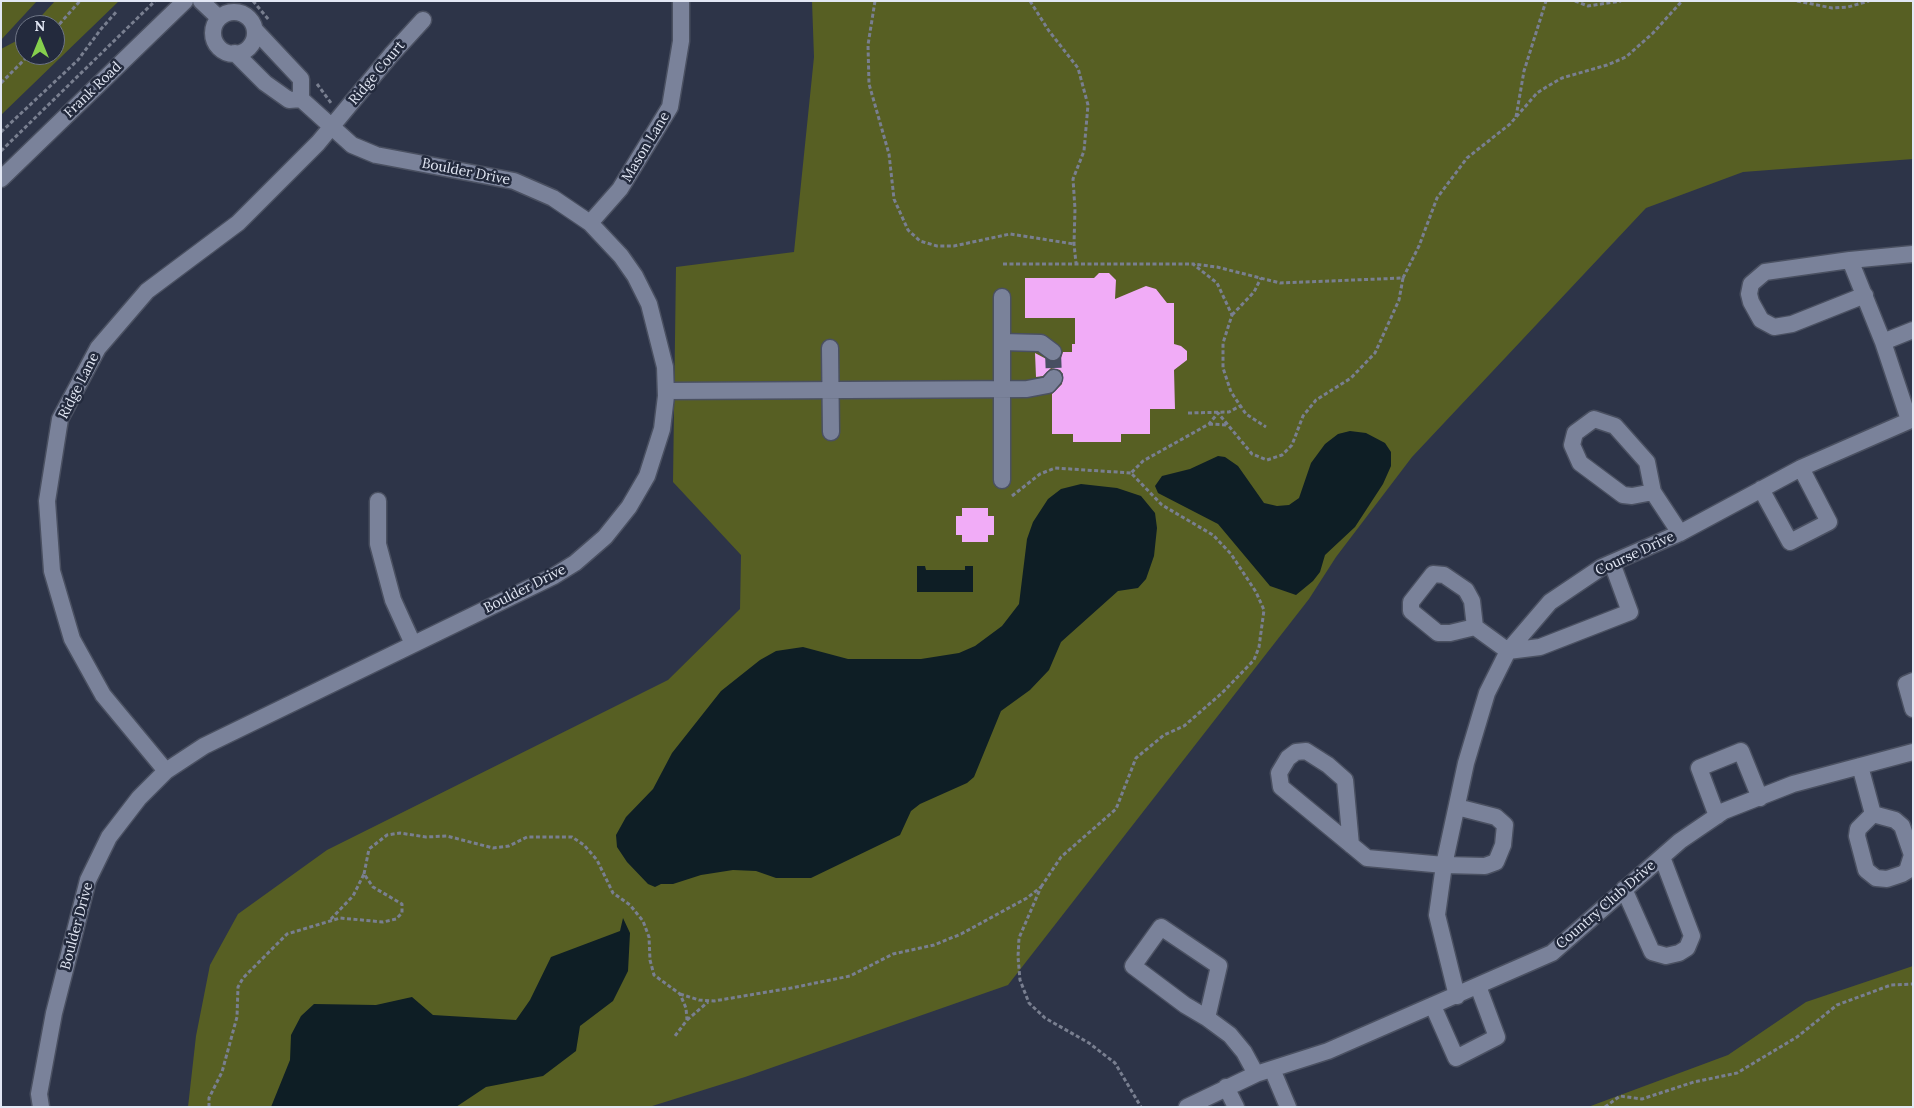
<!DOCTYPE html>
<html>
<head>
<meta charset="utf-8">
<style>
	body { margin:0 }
	#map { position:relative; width:1914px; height:1108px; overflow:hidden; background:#2d3448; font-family:Lora,serif }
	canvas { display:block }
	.frame { position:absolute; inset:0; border:2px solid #e2e7f4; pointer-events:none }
	.north { position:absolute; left:15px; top:15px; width:50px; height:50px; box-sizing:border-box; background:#232a3d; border:1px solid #6f7686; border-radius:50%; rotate:0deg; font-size:14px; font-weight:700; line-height:20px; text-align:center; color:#e2e7f4 }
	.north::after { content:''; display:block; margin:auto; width:18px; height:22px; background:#85cf4d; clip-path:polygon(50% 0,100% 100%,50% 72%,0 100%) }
</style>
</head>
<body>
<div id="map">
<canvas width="1914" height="1108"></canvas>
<div class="frame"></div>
<div class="north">N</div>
</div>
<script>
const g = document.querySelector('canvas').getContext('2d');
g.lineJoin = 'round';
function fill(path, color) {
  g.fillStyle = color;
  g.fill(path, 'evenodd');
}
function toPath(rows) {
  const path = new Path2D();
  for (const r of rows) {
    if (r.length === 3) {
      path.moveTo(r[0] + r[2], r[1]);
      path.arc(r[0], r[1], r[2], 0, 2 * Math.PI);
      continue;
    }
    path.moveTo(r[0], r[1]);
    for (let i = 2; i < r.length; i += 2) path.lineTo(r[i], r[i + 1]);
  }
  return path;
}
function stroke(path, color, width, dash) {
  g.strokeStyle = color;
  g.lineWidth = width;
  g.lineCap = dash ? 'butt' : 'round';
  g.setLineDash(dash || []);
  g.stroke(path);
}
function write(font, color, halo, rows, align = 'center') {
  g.font = font + ' Lora,serif';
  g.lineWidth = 5;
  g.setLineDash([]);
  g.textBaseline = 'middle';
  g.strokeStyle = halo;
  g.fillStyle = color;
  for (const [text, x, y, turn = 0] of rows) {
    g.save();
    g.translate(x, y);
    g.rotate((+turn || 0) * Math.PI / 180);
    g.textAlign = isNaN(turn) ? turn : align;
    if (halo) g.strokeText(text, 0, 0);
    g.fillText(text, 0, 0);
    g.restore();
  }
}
const green = toPath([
	[1,1,37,1,1,40],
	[55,1,119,1,1,115,1,49,20,39,25,34,25,55,55,55,55,25,33,25],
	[812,1,1913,1,1913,159,1743,172,1646,208,1412,457,1336,557,1309,599,1008,985,745,1077,649,1107,188,1107,196,1036,210,965,238,914,327,850,668,680,740,609,741,555,673,482,676,267,794,252,814,57],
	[1913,966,1913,1107,1588,1107,1728,1055,1806,1002]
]);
const water = toPath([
	[1350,431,1366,433,1385,443,1391,452,1391,466,1383,484,1355,527,1325,555,1320,572,1313,581,1296,595,1270,586,1218,524,1158,493,1155,486,1162,476,1190,469,1218,456,1225,457,1238,466,1264,503,1277,506,1289,505,1299,498,1311,463,1325,444,1338,434],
	[1081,484,1117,488,1141,496,1155,513,1157,528,1154,556,1146,579,1138,588,1118,591,1061,642,1049,670,1030,690,1001,711,974,777,967,783,920,804,911,811,900,835,811,878,776,878,756,871,733,870,701,875,673,884,661,884,655,887,648,884,627,862,617,847,616,835,626,817,653,789,672,753,721,691,760,660,776,651,803,647,848,659,921,659,959,653,975,646,1002,626,1019,604,1027,539,1033,522,1048,499,1061,489],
	[917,566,925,566,926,570,965,570,965,566,973,566,973,592,917,592],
	[623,918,630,933,628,971,613,1001,580,1026,576,1051,543,1076,486,1087,456,1107,271,1107,290,1060,291,1035,301,1016,314,1004,376,1005,412,997,433,1015,516,1020,530,1000,551,957,620,931]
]);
const building = toPath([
	[1099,273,1109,273,1116,280,1115,299,1146,286,1156,289,1167,303,1174,303,1174,344,1181,346,1187,351,1187,360,1174,370,1175,409,1150,409,1150,434,1121,434,1121,442,1073,442,1073,434,1052,434,1052,394,1062,384,1063,374,1060,370,1051,368,1043,376,1036,377,1035,353,1052,362,1061,358,1063,352,1072,352,1072,344,1075,344,1075,318,1025,318,1025,278,1094,278],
	[962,508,988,508,988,516,994,516,994,535,988,535,988,542,962,542,962,535,956,535,956,516,962,516]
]);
const minorTunnel = toPath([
	[1053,352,1054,378]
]);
const path = toPath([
	[253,1,269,20],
	[875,1,868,45,869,84,889,154,894,199,908,230,920,241,937,246,954,246,1010,234,1074,244],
	[1030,1,1049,31,1078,68,1088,105,1084,151,1073,179,1075,209,1074,244,1076,263],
	[1575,1,1588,6,1621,1],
	[1797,1,1832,8,1848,7,1869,1],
	[55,29,80,1],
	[1,83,29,55],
	[317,84,331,103],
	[1516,117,1524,71,1546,1],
	[1,132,78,60,101,29,117,11],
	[1,151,155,1],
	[1003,264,1193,264,1217,283,1232,315,1223,343,1223,368,1231,392,1246,414,1266,427],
	[1403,278,1419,246,1437,198,1467,158,1510,124,1537,93,1548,86,1562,78,1607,65,1626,57,1653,33,1682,1],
	[1232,315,1254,292,1261,278],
	[1188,413,1229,412,1240,406],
	[1209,424,1228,425],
	[1012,496,1040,474,1055,468,1131,473],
	[364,874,369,849,387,835,400,833,426,837,447,836,493,848,509,846,527,837,572,837,584,845,597,860,613,893,630,905,643,921,649,937,650,960,654,975,680,994,686,1008,687,1020,675,1036],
	[1041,887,1061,857,1116,809,1136,758,1164,735,1184,726,1222,693,1254,660,1259,647,1264,610,1256,592,1231,554,1213,535,1162,505,1131,473,1143,461,1209,424,1218,413,1252,454,1267,460,1282,455,1292,445,1303,416,1316,400,1351,378,1375,353,1399,300,1403,278,1280,283,1217,267,1193,264],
	[680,994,699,1000,714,1001,791,988,850,976,893,954,934,945,961,934,1027,898,1041,887,1019,938,1018,957,1020,980,1029,1003,1045,1018,1089,1043,1115,1063,1141,1107],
	[687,1020,708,1002],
	[209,1107,209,1098,222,1072,237,1017,238,987,243,978,287,934,340,918,383,922,396,919,402,913,402,904,373,887,364,874,353,896,329,921],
	[1605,1107,1620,1096,1642,1099,1694,1082,1737,1073,1797,1037,1837,1005,1891,985,1913,984]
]);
const minor = toPath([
	[201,1,219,18],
	[234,33,21],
	[255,30,301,79,301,99],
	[1,179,185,1],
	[590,223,620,189,670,107,681,41,681,1],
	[1850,260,1883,342,1909,420],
	[1865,295,1792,324,1774,327,1761,320,1751,302,1749,294,1751,284,1765,272,1850,260,1913,254],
	[1002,297,1002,480],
	[1002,342,1041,343,1053,352],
	[1883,342,1913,330],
	[830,348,831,432],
	[666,391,1027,389,1048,385,1054,378],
	[1761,489,1790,542,1829,522,1801,468],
	[1653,492,1647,462,1615,426,1594,419,1575,433,1572,445,1580,463,1623,495,1632,496,1653,492,1680,533],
	[378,501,378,544,393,600,413,644],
	[1475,627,1450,633,1438,633,1411,611,1411,602,1433,574,1444,575,1466,590,1472,601,1475,627,1508,651,1540,647,1630,612,1612,563],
	[1913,681,1906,684,1913,709],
	[1860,766,1873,814,1858,829,1857,836,1866,870,1876,878,1887,879,1902,874,1907,871,1912,855,1902,826,1895,820,1873,814],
	[166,771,103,695,72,639,52,571,47,501,60,419,98,348,147,291,238,223,318,143,391,55,423,20],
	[1717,816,1699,768,1741,751,1760,798],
	[1351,845,1345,780,1328,765,1306,751,1296,752,1288,758,1279,773,1281,787,1367,858,1444,865,1485,866,1496,862,1503,845,1505,825,1496,817,1457,807],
	[1624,889,1652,952,1666,956,1679,953,1687,948,1692,936,1662,857],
	[1457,996,1437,915,1444,865,1466,763,1487,693,1508,651,1550,602,1602,567,1680,533,1801,468,1913,419],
	[1433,1006,1456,1058,1497,1037,1478,986],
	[1207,1018,1185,1005,1133,966,1161,927,1219,966,1207,1018,1230,1035,1244,1052,1256,1074],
	[1272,1069,1288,1107],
	[1226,1087,1236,1107],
	[41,1107,39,1094,54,1013,88,880,109,837,139,798,166,771,204,746,554,576,575,563,605,537,629,507,647,476,662,429,666,396,665,367,649,304,635,276,621,256,590,223,553,198,514,181,376,155,352,145,301,99,289,100,265,83,235,53],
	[1187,1107,1256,1074,1328,1051,1552,953,1680,841,1724,811,1793,784,1913,752]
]);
const streetNames = [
	["Ridge Court",377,73,-50],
	["Frank Road",93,90,-44],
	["Mason Lane",646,147,-59],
	["Boulder Drive",466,172,11],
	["Ridge Lane",79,386,-63],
	["Course Drive",1635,554,-25],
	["Boulder Drive",525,589,-27],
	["Country Club Drive",1606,905,-41],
	["Boulder Drive",77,926,-75]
];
fill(green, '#575f23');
fill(water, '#0e1e25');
fill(building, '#f1acf7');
stroke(minorTunnel, '#484f62', 16, [16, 8]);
stroke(minor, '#4a5061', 19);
stroke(path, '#797f90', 3, [4, 2.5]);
stroke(minor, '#7a829a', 16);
write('14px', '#e2e7f4', '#232a3d', streetNames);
</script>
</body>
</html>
